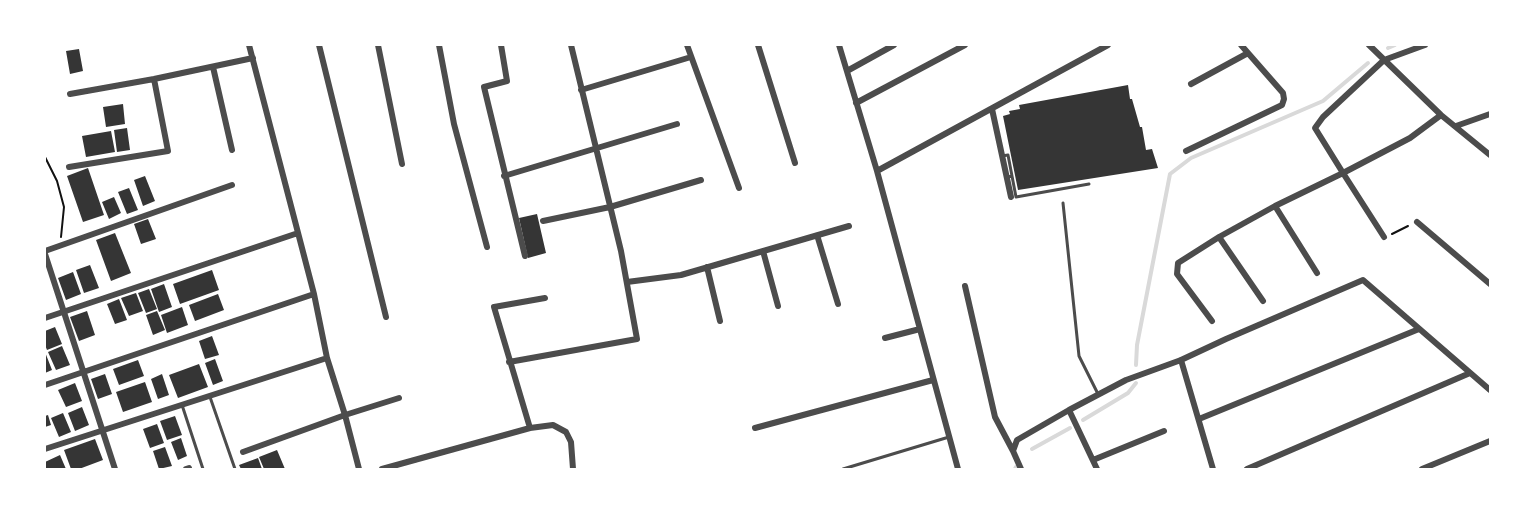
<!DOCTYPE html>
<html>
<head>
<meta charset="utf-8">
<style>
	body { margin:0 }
	#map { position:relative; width:1535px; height:514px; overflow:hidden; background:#fff; font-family:"Sofia Sans Condensed",sans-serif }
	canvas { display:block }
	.frame { position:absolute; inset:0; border:46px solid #fff; pointer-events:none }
</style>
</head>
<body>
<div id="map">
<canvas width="1535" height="514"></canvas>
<div class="frame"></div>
</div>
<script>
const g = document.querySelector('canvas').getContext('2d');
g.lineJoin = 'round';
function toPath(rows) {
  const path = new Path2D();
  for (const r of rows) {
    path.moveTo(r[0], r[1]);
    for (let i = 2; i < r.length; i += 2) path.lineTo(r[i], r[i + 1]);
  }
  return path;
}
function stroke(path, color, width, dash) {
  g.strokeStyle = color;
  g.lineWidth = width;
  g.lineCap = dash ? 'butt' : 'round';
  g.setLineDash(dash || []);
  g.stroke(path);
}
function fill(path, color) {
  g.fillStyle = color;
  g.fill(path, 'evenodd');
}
const stream = toPath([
	[1388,48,1395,45],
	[1136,365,1137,345,1170,174,1191,158,1323,101,1368,63],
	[1083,420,1128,393,1136,383],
	[1032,449,1070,428],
	[1015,469,1016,467]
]);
const building = toPath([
	[79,49,83,71,70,74,66,51],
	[1128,85,1130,99,1132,99,1140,127,1142,127,1146,150,1152,149,1158,168,1018,190,1003,116,1010,114,1009,111,1020,109,1019,105],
	[123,104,125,124,106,127,103,107],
	[127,128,130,150,117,152,114,130],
	[111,131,115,152,86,157,82,136],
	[88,168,104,215,83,222,67,176],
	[145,176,155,201,143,206,134,180],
	[129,188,138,210,127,214,118,192],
	[114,197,121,213,109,219,102,202],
	[537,214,546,253,528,258,519,218],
	[148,219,156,239,141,244,134,224],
	[115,233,131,273,111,281,96,240],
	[90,265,99,288,84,293,76,270],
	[212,270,219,290,180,304,173,284],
	[73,272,81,294,66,300,58,278],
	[164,284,172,307,159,312,151,289],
	[149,289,157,309,146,313,138,293],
	[136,293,143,311,129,316,121,298],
	[218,294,224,310,195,321,189,305],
	[119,299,127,320,115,324,107,304],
	[182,307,188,325,167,333,161,315],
	[87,311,95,335,79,341,70,317],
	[157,311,165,330,153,335,146,315],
	[55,327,62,344,47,350,45,345,45,331],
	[212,336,219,355,205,359,199,341],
	[62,346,70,365,56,370,48,352],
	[45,352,52,370,45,373],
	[215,359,223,381,213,385,205,363],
	[138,360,144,376,119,385,113,369],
	[199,364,208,387,178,398,169,375],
	[105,374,112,394,98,399,91,379],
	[162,374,169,395,158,399,151,379],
	[145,382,152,402,123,412,116,392],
	[75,383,82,401,66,407,58,390],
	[82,407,89,425,75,431,68,413],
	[63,413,71,432,59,437,51,418],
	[48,415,51,425,45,427,45,416],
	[175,416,182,435,167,440,160,421],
	[157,424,164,443,150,448,143,429],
	[181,438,187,456,178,460,171,442],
	[95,439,103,460,79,469,71,469,64,450],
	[165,447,172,466,159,469,153,451],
	[277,450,285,469,264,469,259,457],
	[60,455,66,469,45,469,45,462],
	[258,458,262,469,241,469,239,465]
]);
const path = toPath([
	[45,157,57,181,64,207,61,237],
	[1392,234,1408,226]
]);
const service = toPath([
	[1002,156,1008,155,1012,176],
	[1008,177,1012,176,1016,197,1089,184],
	[1063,203,1079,356,1098,394],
	[210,397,235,469],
	[182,405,203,469],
	[843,469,949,437]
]);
const minor = toPath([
	[249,45,314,294,327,358,345,415,359,469],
	[319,45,386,317],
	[378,45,402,164],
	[439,45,454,124,487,247],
	[501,45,507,81,484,87,525,256],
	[687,45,739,188],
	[758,45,795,163],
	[839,45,877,171,958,469],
	[1369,45,1441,115,1490,155],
	[1425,45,1384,60,1323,117,1315,128,1343,173,1410,138,1441,115],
	[213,67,232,150],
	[847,71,894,45],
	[1191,84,1248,53],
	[581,90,691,57],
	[70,94,154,79,253,58],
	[856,103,965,45],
	[992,109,1011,197],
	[1456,126,1490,114],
	[1186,151,1282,105,1284,99,1283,93,1241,45],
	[69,167,168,151,154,79],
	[877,171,1108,45],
	[504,176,677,124],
	[1275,206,1317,273],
	[543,221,610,207,701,180],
	[1417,222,1490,284],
	[817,235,838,304],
	[1219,237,1263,301],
	[45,251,232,185],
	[763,251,778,306],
	[45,254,115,469],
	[707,267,720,321],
	[627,282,681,275,849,226],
	[965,286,995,417,1013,451],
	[45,318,298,233],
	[1212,321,1177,274,1178,263,1219,237,1275,206,1343,173,1384,237],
	[885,338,920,329],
	[1181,360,1213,469],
	[509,362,637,339,621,251,571,45],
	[45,385,314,294],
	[1069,410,1097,469],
	[1199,419,1419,329],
	[530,428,494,307,545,298],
	[755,428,933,380],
	[45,449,327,358],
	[243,452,345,415,399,398],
	[1093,460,1164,431],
	[186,469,189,468],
	[382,469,530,428,553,425,566,432,571,442,573,469],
	[1021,469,1013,451,1017,440,1069,410,1126,380,1181,360,1226,339,1363,280,1490,390],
	[1247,469,1470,373],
	[1422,469,1490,441]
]);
stroke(stream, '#d9d9d9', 4);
fill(building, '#353535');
stroke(path, '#111', 2);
stroke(service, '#4c4c4c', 3);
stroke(minor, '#4c4c4c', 6);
</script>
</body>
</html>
